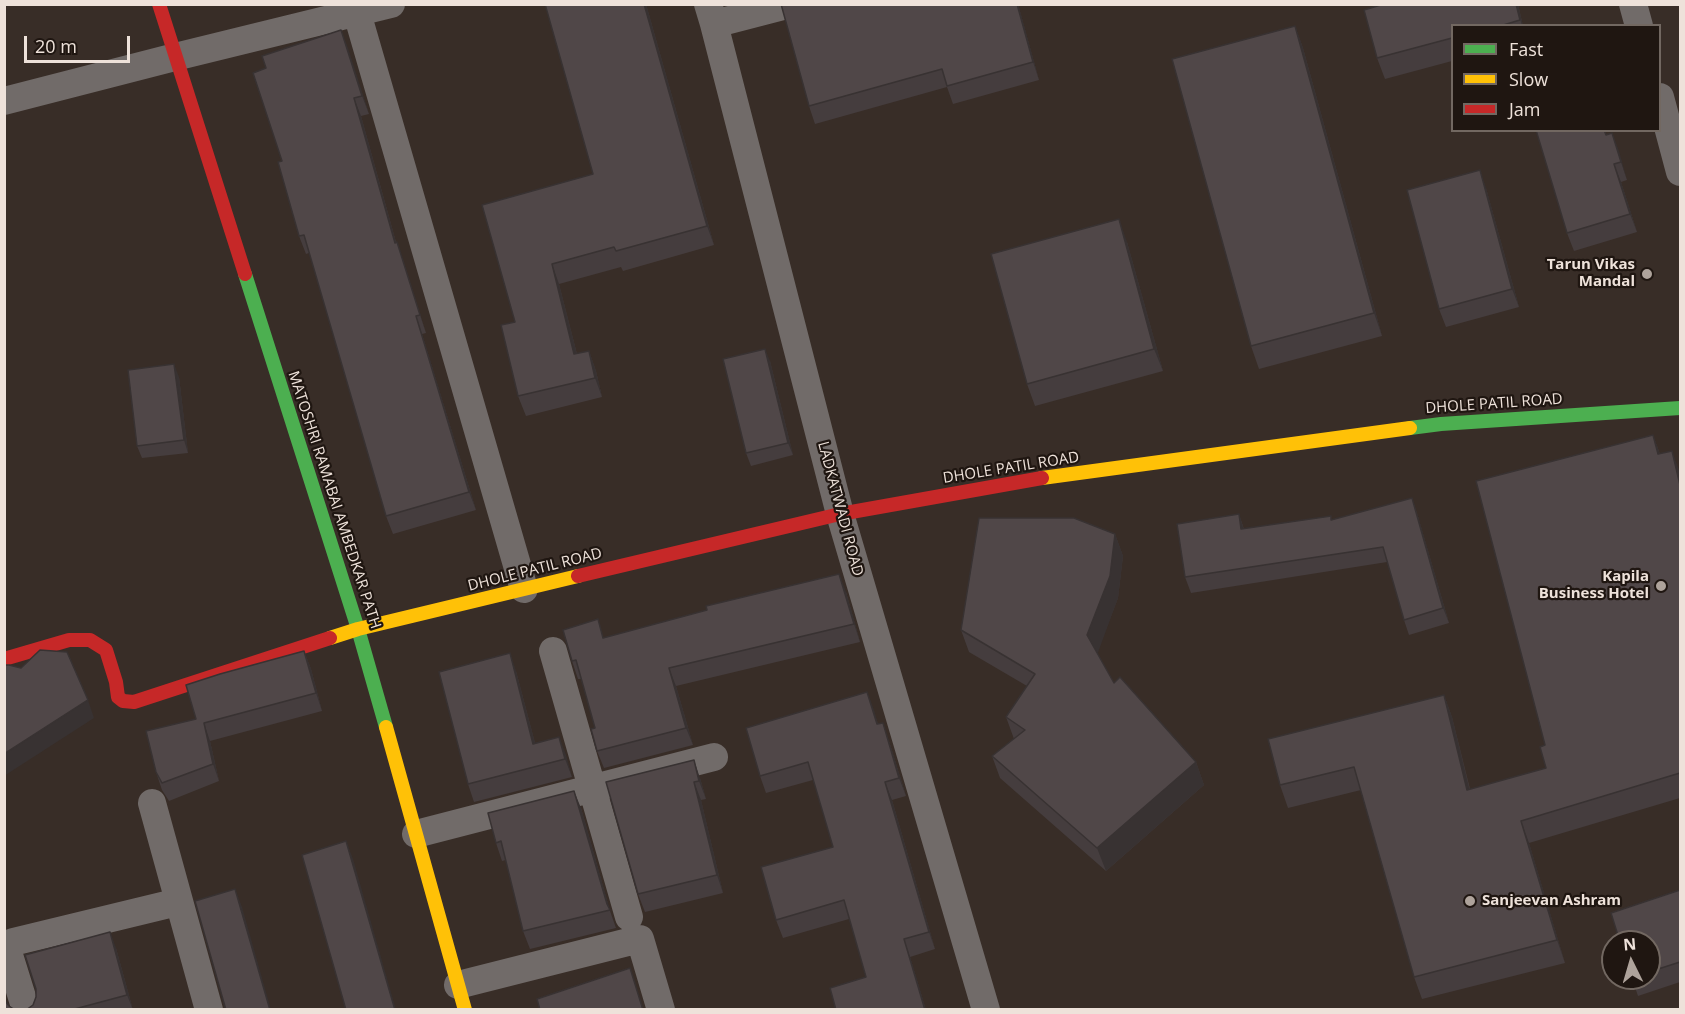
<!DOCTYPE html>
<html>
<head>
<meta charset="utf-8">
<style>
	body { margin:0 }
	#map { position:relative; width:1685px; height:1014px; overflow:hidden; background:#382d27; font-family:"Open Sans",sans-serif }
	canvas { display:block }
	.frame { position:absolute; inset:0; border:6px solid #eee2da; pointer-events:none }
	.legend { position:absolute; left:1451px; top:24px; width:210px; height:108px; box-sizing:border-box; background:#1f1611; border:2px solid #726861; margin:0; padding:8px 10px; list-style:none; font-size:18px; color:#eee2da }
	.legend li { display:flex; align-items:center; gap:12px; height:30px }
	.legend b { width:30px; border:2px solid #726861 }
	.north { position:absolute; left:1601px; top:930px; width:60px; height:60px; box-sizing:border-box; background:#1f1611; border:2px solid #726861; border-radius:50%; rotate:355deg; font-size:16px; font-weight:700; line-height:24px; text-align:center; color:#eee2da }
	.north::after { content:''; display:block; margin:auto; width:21px; height:27px; background:#aea39b; clip-path:polygon(50% 0,100% 100%,50% 72%,0 100%) }
	.scale { position:absolute; left:24px; top:36px; width:106px; height:27px; box-sizing:border-box; border:3px solid #eee2da; border-top:0; padding-left:8px; font-size:18px; line-height:21px; white-space:nowrap; color:#eee2da; -webkit-text-stroke:4px #1f1611; paint-order:stroke }
</style>
</head>
<body>
<div id="map">
<canvas width="1685" height="1014"></canvas>
<div class="frame"></div>
<ul class="legend">
<li><b style="height:8px;background:#4caf50"></b>Fast</li>
<li><b style="height:8px;background:#ffc107"></b>Slow</li>
<li><b style="height:8px;background:#c62828"></b>Jam</li>
</ul>
<div class="north">N</div>
<div class="scale">20 m</div>
</div>
<script>
const g = document.querySelector('canvas').getContext('2d');
g.lineJoin = 'round';
function toPath(rows) {
  const path = new Path2D();
  for (const r of rows) {
    path.moveTo(r[0], r[1]);
    for (let i = 2; i < r.length; i += 2) path.lineTo(r[i], r[i + 1]);
  }
  return path;
}
function stroke(path, color, width, dash) {
  g.strokeStyle = color;
  g.lineWidth = width;
  g.lineCap = dash ? 'butt' : 'round';
  g.setLineDash(dash || []);
  g.stroke(path);
}
function fill(path, color) {
  g.fillStyle = color;
  g.fill(path, 'evenodd');
}
function write(font, color, halo, rows, align = 'center') {
  g.font = font + ' "Open Sans",sans-serif';
  g.lineWidth = 4.5;
  g.setLineDash([]);
  g.textBaseline = 'middle';
  g.strokeStyle = halo;
  g.fillStyle = color;
  for (const [text, x, y, turn = 0] of rows) {
    g.save();
    g.translate(x, y);
    g.rotate((+turn || 0) * Math.PI / 180);
    g.textAlign = isNaN(turn) ? turn : align;
    if (halo) g.strokeText(text, 0, 0);
    g.fillText(text, 0, 0);
    g.restore();
  }
}
const street = toPath([
	[708,4,714,24,840,514,986,1010],
	[1633,4,1639,26],
	[357,13,524,589],
	[714,24,791,4],
	[1660,97,1680,172],
	[4,101,175,57,391,4],
	[553,651,629,917],
	[152,803,209,1010],
	[416,834,714,757],
	[458,985,640,939,661,1010],
	[26,1010,8,952,13,942,178,902]
]);
const fast = toPath([
	[245,274,358,629,386,727],
	[1410,428,1441,424,1680,408]
]);
const slow = toPath([
	[1042,478,1410,428],
	[330,638,358,629,578,576],
	[386,727,465,1010]
]);
const jam = toPath([
	[159,4,245,274],
	[578,576,840,514,1042,478],
	[4,659,69,640,90,640,106,650,116,682,118,697,123,701,134,702,330,638]
]);
const wall = toPath([
	[646,4,714,245,623,271,621,267,559,284,577,354,589,351,596,371,602,397,526,416,518,396,515,322,593,174],
	[1018,4,1039,80,953,104,947,87,815,124,809,106],
	[1384,4,1518,4,1523,26,1452,26,1452,61,1385,79,1377,58],
	[1295,26,1303,48,1382,336,1259,369,1251,346],
	[341,30,369,114,361,116,396,242,403,260,426,333,422,334,476,510,393,534,386,516,309,253,306,254,299,236,282,161,266,68],
	[1536,130,1605,130,1606,135,1612,133,1627,180,1621,182,1637,232,1574,251,1567,233],
	[1486,188,1519,307,1446,327,1439,309],
	[1127,242,1163,371,1035,406,1027,384],
	[770,361,793,455,751,466,746,453],
	[179,377,188,453,142,458,137,446],
	[1653,435,1660,454,1680,474,1680,798,1529,843,1565,963,1422,999,1414,977,1361,790,1288,808,1280,785,1444,695,1452,717,1470,789,1546,768,1545,745],
	[1412,498,1417,513,1449,623,1409,635,1404,620,1387,562,1191,593,1185,577,1239,514,1244,529,1332,520],
	[1115,534,1123,556,1118,598,1097,653,1114,683,1196,762,1204,785,1106,871,1000,778,992,756,1014,739,1006,717,1027,686,969,652,961,630],
	[846,592,860,642,676,686,693,745,604,768,597,751,595,728,581,679,578,679,572,661,605,638],
	[304,651,311,669,322,711,210,741,219,781,169,801,162,790,156,772,196,719],
	[516,671,535,743,559,737,572,777,474,802,468,784],
	[867,692,878,724,889,741,906,796,892,800,935,949,910,957,926,1010,836,1010,866,977,849,919,783,938,776,920,833,847,813,780,766,793,760,776],
	[700,778,706,799,701,800,723,893,645,912,638,894,606,782],
	[581,808,610,911,616,928,530,949,523,931,506,860,502,861,496,843],
	[1680,890,1680,982,1638,996,1632,978,1649,978,1649,942],
	[116,948,133,1010,26,1010,33,1005,36,997,36,989]
]);
const shadedWall = toPath([
	[644,4,646,4,714,245,707,226],
	[1017,4,1018,4,1039,80,1033,62],
	[1516,4,1518,4,1523,26,1522,26],
	[1295,26,1303,48,1382,336,1374,313],
	[341,30,348,48,369,114,362,96],
	[354,98,361,116,401,261,395,243],
	[1612,133,1619,151,1627,180,1621,162],
	[1614,164,1621,182,1637,232,1630,214],
	[1480,170,1486,188,1519,307,1512,289],
	[1119,219,1127,242,1163,371,1154,349],
	[397,242,403,260,426,333,420,315],
	[552,264,559,284,582,374,574,354],
	[416,316,422,334,476,510,469,492],
	[765,349,770,361,793,455,788,443],
	[589,351,596,371,602,397,595,378],
	[174,364,179,377,188,453,184,440],
	[1653,435,1661,457,1658,454],
	[1672,451,1680,473,1680,485],
	[1412,498,1417,513,1449,623,1443,608],
	[1239,514,1244,530,1241,529],
	[1115,534,1123,556,1118,598,1096,658,1087,635],
	[839,574,846,592,860,642,854,624],
	[304,651,311,669,322,711,316,693],
	[510,653,516,671,540,762,533,744],
	[669,668,676,686,693,745,686,728],
	[867,692,874,710,883,742,877,724],
	[1444,695,1452,717,1475,812,1467,790],
	[88,700,94,718,4,776,4,754],
	[204,723,210,741,219,781,213,764],
	[883,723,889,741,906,796,899,778],
	[559,737,566,755,572,777,565,759],
	[694,760,700,778,706,799,699,781],
	[1196,762,1204,785,1106,871,1097,848],
	[694,782,701,800,723,893,717,875],
	[885,782,892,800,935,949,929,932],
	[574,791,581,808,610,911,607,904],
	[1521,821,1529,843,1565,963,1557,940],
	[346,841,353,859,396,1010,395,1010],
	[235,889,242,907,271,1010,270,1010],
	[110,932,116,948,133,1010,127,995],
	[904,939,910,957,926,1010,925,1010]
]);
const building = toPath([
	[545,4,644,4,707,226,616,251,614,247,552,264,574,354,589,351,595,378,518,396,501,325,515,322,482,205,593,174,545,4],
	[781,4,1017,4,1033,62,947,86,942,69,809,106,781,4],
	[1384,4,1516,4,1520,20,1500,26,1452,26,1452,38,1377,58,1364,10,1384,4],
	[1295,26,1374,313,1251,346,1172,59,1295,26],
	[341,30,362,96,354,98,395,243,397,242,420,315,416,316,469,492,386,516,304,235,299,236,278,162,282,161,253,73,266,68,262,56,341,30],
	[1536,130,1604,130,1606,135,1612,133,1621,162,1614,164,1630,214,1567,233,1536,130],
	[1480,170,1512,289,1439,309,1407,190,1480,170],
	[1119,219,1154,349,1027,384,991,254,1119,219],
	[765,349,788,443,746,453,723,359,765,349],
	[174,364,184,440,137,446,128,370,174,364],
	[1653,435,1658,454,1672,451,1680,485,1680,773,1521,821,1557,940,1414,977,1354,767,1280,785,1268,739,1444,695,1467,790,1546,768,1540,747,1545,745,1476,481,1653,435],
	[1412,498,1443,608,1404,620,1383,547,1185,577,1177,524,1239,514,1241,529,1331,516,1331,520,1412,498],
	[979,518,1074,518,1115,534,1110,576,1087,635,1114,683,1120,677,1196,762,1097,848,992,756,1025,730,1006,717,1035,674,961,630,979,518],
	[839,574,854,624,669,668,686,728,597,751,591,729,595,728,576,660,572,661,563,630,598,619,603,638,707,610,706,606,839,574],
	[40,650,67,652,88,700,4,754,4,665,9,665,21,668,40,650],
	[304,651,316,693,204,723,213,764,162,783,156,772,146,731,196,719,186,685,220,674,304,651],
	[510,653,533,744,559,737,565,759,468,784,439,672,510,653],
	[867,692,877,724,883,723,899,778,885,782,929,932,904,939,925,1010,836,1010,830,988,866,977,844,900,776,920,761,867,833,847,808,762,760,776,746,728,867,692],
	[694,760,699,781,694,782,717,875,638,894,606,782,694,760],
	[574,791,607,904,610,910,523,931,501,841,496,843,488,813,574,791],
	[346,841,395,1010,346,1010,302,855,346,841],
	[235,889,270,1010,226,1010,195,901,235,889],
	[1680,890,1680,962,1649,972,1649,942,1620,942,1611,913,1680,890],
	[110,932,127,995,71,1010,26,1010,33,1005,36,997,36,989,25,955,110,932],
	[630,968,643,1010,540,1010,537,999,630,968],
	[4,999,9,1006,15,1010,4,1010,4,999]
]);
const markers = [
	[1647,274,6,"#aea39b"],
	[1661,586,6,"#aea39b"],
	[1470,901,6,"#aea39b"]
];
const poiNames = [
	["Tarun Vikas",1635,265],
	["Mandal",1635,282],
	["Kapila",1649,577],
	["Business Hotel",1649,594],
	["Sanjeevan Ashram",1482,901,"left"]
];
const streetNames = [
	["DHOLE PATIL ROAD",1494,404,-4],
	["DHOLE PATIL ROAD",1011,468,-9],
	["MATOSHRI RAMABAI AMBEDKAR PATH",334,500,72],
	["LADKATWADI ROAD",840,509,75],
	["DHOLE PATIL ROAD",535,570,-14]
];
stroke(street, '#716b69', 28);
stroke(fast, '#4caf50', 14);
stroke(slow, '#ffc107', 14);
stroke(jam, '#c62828', 14);
fill(wall, '#453d3e');
fill(shadedWall, '#383232');
fill(building, '#504748');
stroke(building, '#383232', 1.5);
for (const [x, y, r, color] of markers) {
  const dot = new Path2D();
  dot.arc(x, y, r, 0, 2 * Math.PI);
  g.fillStyle = color;
  g.fill(dot);
  stroke(dot, '#1f1611', 2);
}
write('bold 15px', '#eee2da', '#1f1611', poiNames, 'right');
write('15px', '#eee2da', '#1f1611', streetNames);
</script>
</body>
</html>
